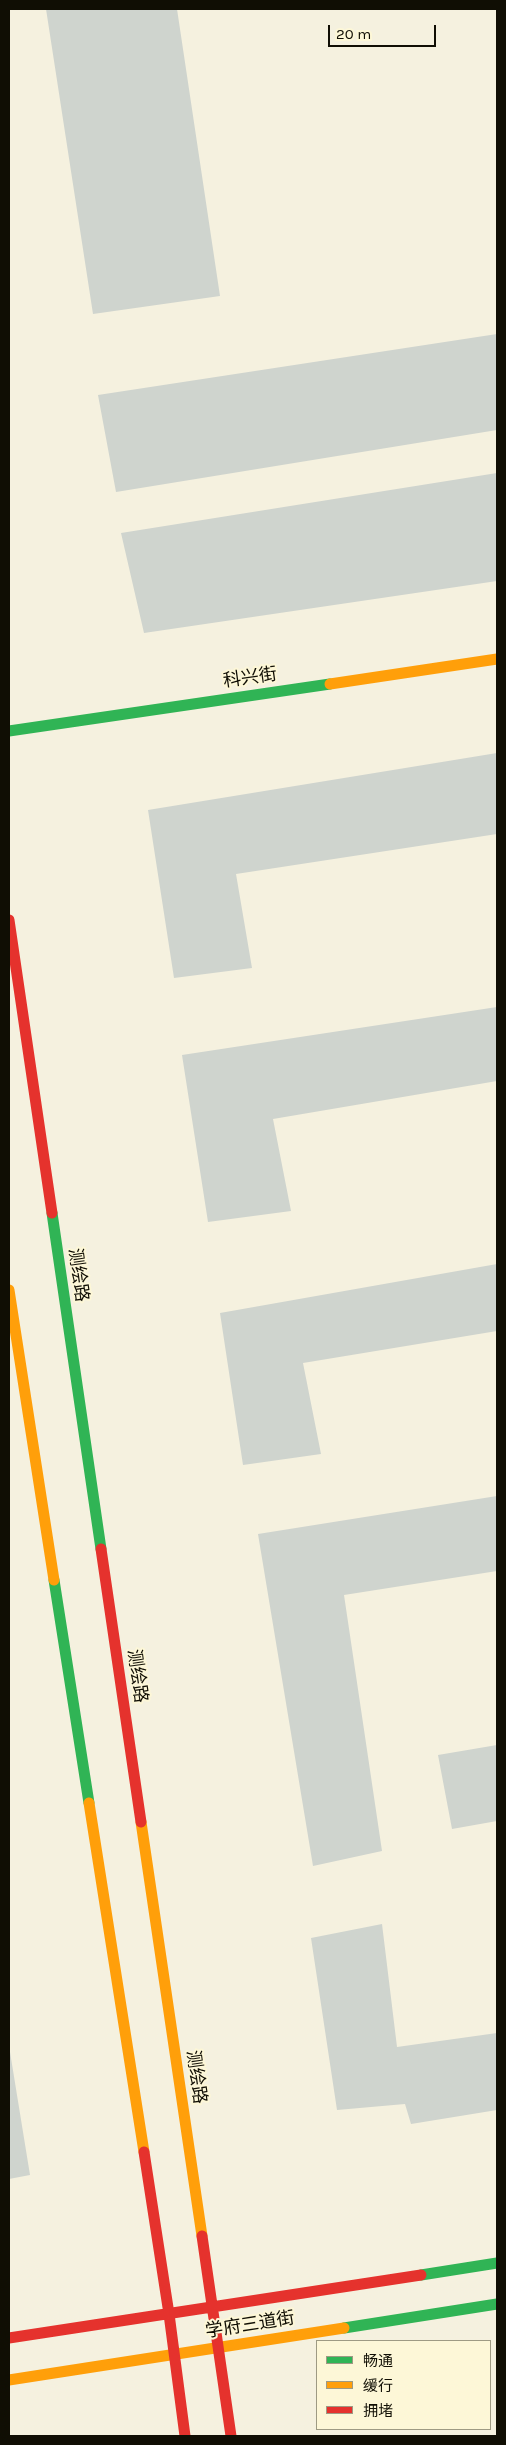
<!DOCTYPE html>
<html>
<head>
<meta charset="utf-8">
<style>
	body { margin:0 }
	#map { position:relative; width:506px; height:2445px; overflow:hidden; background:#f5f1df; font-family:Karla,"Noto Sans SC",sans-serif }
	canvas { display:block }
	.frame { position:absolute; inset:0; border:10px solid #100e04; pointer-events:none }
	.legend { position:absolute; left:316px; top:2340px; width:175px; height:90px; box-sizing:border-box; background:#fdf7d7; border:1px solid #9e9a83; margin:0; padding:6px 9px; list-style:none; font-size:15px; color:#100e04 }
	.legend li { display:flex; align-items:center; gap:10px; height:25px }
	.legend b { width:25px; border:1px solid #9e9a83 }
	.scale { position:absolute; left:328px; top:25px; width:108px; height:22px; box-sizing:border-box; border:2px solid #100e04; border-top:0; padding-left:6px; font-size:15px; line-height:18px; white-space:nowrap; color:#100e04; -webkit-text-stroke:4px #fdf7d7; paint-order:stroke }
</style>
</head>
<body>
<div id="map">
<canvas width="506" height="2445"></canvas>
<div class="frame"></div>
<ul class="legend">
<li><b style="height:6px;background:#30b455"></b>畅通</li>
<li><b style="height:6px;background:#ff9f0a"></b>缓行</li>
<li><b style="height:6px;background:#e5322d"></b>拥堵</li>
</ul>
<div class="scale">20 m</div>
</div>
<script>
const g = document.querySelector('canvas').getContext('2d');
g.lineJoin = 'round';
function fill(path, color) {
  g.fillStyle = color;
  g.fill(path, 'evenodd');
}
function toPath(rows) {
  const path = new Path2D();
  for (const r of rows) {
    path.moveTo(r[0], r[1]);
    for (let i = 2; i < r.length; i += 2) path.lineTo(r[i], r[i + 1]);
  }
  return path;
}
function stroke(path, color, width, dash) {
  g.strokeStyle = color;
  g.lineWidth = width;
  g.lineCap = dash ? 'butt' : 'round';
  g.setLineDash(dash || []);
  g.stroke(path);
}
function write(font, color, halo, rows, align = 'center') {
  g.font = font + ' Karla,"Noto Sans SC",sans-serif';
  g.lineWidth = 4;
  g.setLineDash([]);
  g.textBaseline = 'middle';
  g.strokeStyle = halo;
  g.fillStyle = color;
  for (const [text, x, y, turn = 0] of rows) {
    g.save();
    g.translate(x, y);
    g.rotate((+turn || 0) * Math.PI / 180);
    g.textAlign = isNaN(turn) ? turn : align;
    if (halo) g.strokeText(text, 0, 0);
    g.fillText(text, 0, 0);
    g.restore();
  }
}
const building = toPath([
	[46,9,177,9,220,296,93,314],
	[497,334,497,430,116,492,98,395],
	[497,473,497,581,144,633,121,533],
	[497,753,497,834,236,874,252,968,174,978,148,810],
	[497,1007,497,1081,273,1119,291,1211,208,1222,182,1055],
	[497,1264,497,1331,303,1363,321,1454,243,1465,220,1313],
	[497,1496,497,1571,344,1595,382,1851,313,1866,258,1534],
	[497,1745,497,1821,452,1829,438,1755],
	[382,1924,397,2047,497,2033,497,2110,411,2124,405,2104,337,2110,311,1938],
	[10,2052,30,2175,9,2179,9,2053]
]);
const fast = toPath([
	[9,731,330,684],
	[52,1213,101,1549],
	[54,1580,89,1803],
	[421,2275,497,2263],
	[344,2328,497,2304]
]);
const slow = toPath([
	[330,684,497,659],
	[9,1290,54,1580],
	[89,1803,144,2152],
	[141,1822,202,2236],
	[9,2380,344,2328]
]);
const jam = toPath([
	[9,920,52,1213],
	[101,1549,141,1822],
	[144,2152,169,2314,185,2436],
	[202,2236,231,2436],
	[9,2338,421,2275]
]);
const streetNames = [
	["科兴街",250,678,-8],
	["测绘路",78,1275,82],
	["测绘路",137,1676,82],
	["测绘路",196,2077,82],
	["学府三道街",250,2325,-9]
];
fill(building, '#cfd4ce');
stroke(fast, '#30b455', 11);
stroke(slow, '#ff9f0a', 11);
stroke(jam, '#e5322d', 11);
write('18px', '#100e04', '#fdf7d7', streetNames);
</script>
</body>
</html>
